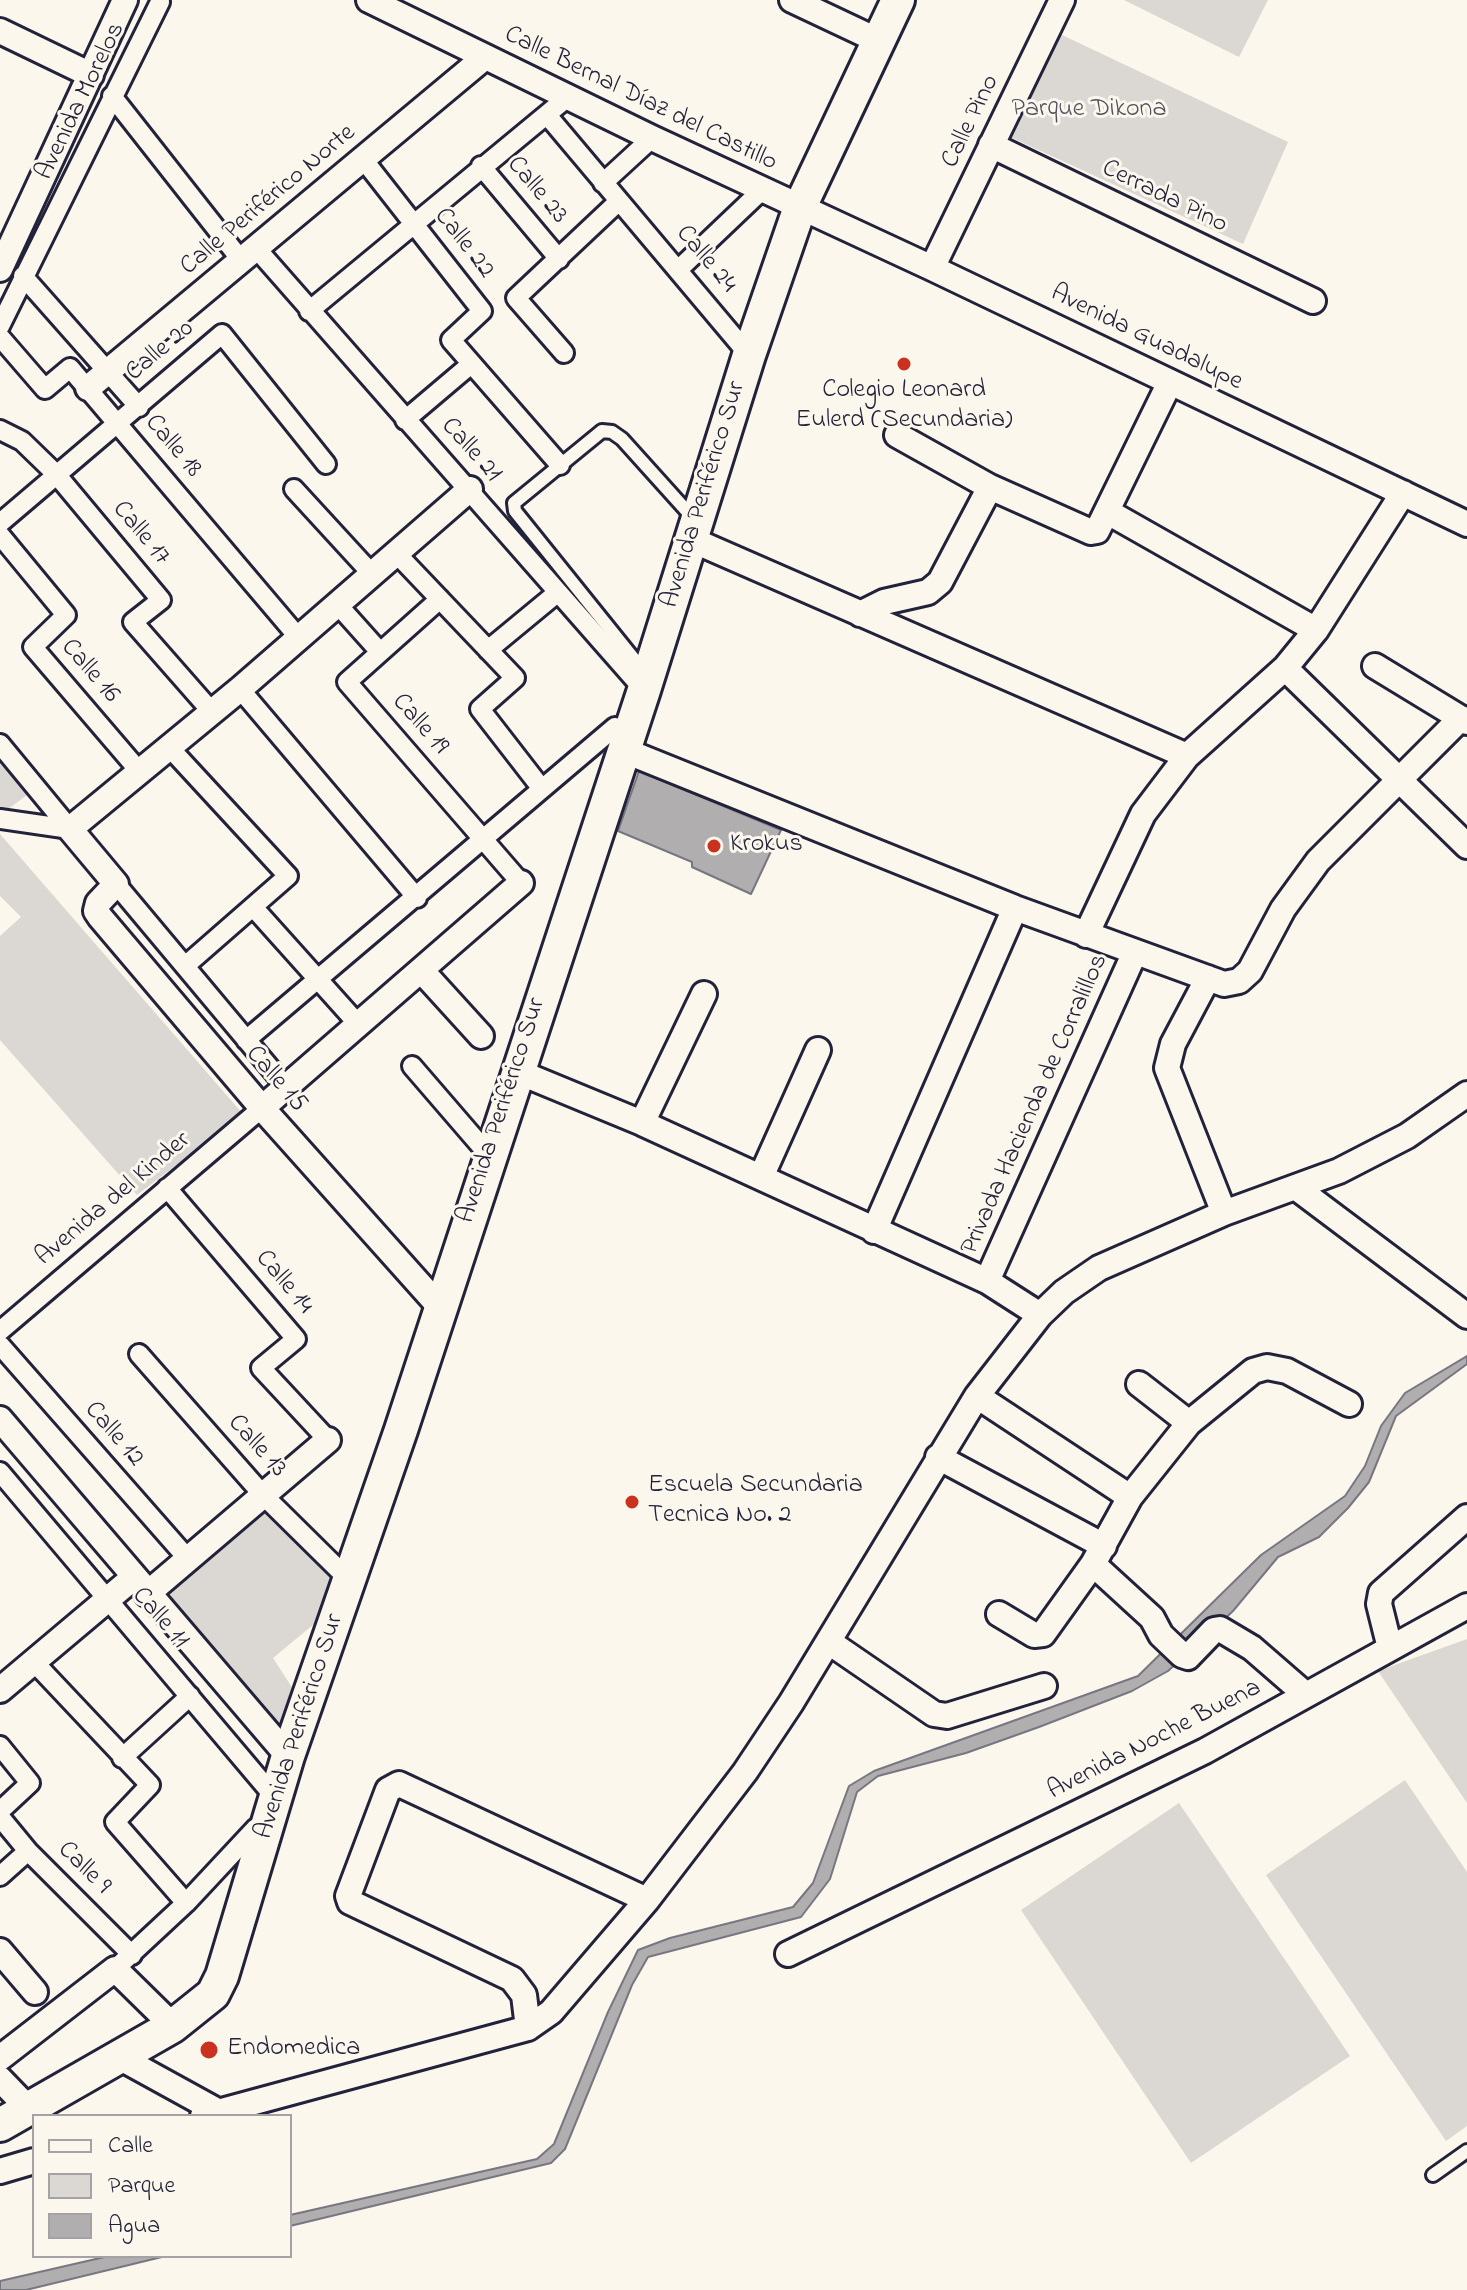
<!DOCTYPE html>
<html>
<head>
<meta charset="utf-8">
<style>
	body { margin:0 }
	#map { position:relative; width:1467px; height:2290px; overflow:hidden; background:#fbf7ec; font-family:"Indie Flower",sans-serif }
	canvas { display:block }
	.legend { position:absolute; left:32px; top:2114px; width:260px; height:144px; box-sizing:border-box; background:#fbf7ec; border:2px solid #a4a2a5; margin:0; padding:10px 14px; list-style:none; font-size:24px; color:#22223b }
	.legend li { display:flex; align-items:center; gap:16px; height:40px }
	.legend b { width:40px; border:2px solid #a4a2a5 }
</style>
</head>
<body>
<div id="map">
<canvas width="1467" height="2290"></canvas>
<ul class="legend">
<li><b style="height:10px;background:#fbf7ec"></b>Calle</li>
<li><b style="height:22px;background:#dbd8d3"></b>Parque</li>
<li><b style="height:22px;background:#b1aeb0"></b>Agua</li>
</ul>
</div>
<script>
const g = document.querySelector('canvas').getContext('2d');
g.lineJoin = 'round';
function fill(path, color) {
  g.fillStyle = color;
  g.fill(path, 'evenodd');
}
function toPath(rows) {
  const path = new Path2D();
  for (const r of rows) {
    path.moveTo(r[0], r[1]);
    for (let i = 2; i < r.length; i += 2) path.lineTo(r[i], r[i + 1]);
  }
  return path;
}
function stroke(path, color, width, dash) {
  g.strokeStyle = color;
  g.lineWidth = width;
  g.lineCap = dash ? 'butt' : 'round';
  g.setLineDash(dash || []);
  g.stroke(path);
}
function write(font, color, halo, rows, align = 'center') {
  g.font = font + ' "Indie Flower",sans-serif';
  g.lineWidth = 6;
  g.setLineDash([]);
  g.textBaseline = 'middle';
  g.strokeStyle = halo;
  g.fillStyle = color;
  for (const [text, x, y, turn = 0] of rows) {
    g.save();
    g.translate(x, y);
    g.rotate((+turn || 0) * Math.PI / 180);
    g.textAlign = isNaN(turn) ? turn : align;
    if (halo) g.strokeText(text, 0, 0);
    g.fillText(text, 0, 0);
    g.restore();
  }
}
const green = toPath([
	[1124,0,1268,0,1239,57],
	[1060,34,1288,142,1243,244,1008,136],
	[0,754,31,792,0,815],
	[0,834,243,1114,137,1195,0,1040,0,936,21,917,0,896],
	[264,1505,334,1572,319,1620,273,1658,295,1692,281,1729,165,1589],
	[1467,1639,1467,1803,1378,1671],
	[1405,1780,1467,1872,1467,2126,1446,2141,1266,1875],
	[1179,1803,1350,2056,1191,2163,1021,1910]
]);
const water = toPath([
	[639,771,781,830,751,894,692,867,692,862,618,831,639,771],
	[1467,1356,1467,1364,1396,1416,1369,1482,1348,1508,1319,1537,1278,1557,1233,1611,1168,1671,1132,1691,1039,1727,966,1753,878,1776,857,1792,830,1879,801,1917,648,1957,632,1985,565,2149,551,2163,290,2226,290,2215,537,2159,554,2144,608,2012,638,1950,670,1938,793,1907,813,1883,849,1786,874,1771,1138,1676,1261,1555,1345,1496,1365,1466,1381,1426,1405,1393,1467,1356],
	[109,2256,166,2256,26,2290,0,2290,0,2281,109,2256]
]);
const service = toPath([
	[646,674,515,511,514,503,602,431,612,432,622,439,694,519],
	[1433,2175,1467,2151]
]);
const pedestrian = toPath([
	[112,96,241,260],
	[547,115,749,355],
	[363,159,482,311,451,340,560,465],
	[481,166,559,259],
	[603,183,652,138],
	[256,248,644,690],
	[679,269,762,190],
	[23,276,139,407],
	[309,311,569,96],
	[0,326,160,2],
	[0,337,45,389,70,368,299,638],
	[564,353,516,298,619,201],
	[405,420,470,365],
	[0,430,22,441,56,474,161,600,133,622,212,712],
	[294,489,372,574],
	[0,523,222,334,326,464],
	[0,535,66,615,33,647,140,772],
	[396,553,515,678,480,709,542,789],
	[440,599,347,682,521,883],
	[338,605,380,652],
	[488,650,557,593],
	[240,689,417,898],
	[0,744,70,829],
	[169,747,288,876,185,966],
	[0,819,70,829],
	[116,884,286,1087],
	[254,908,358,1024],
	[246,1040,615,727],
	[412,1066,481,1146],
	[167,1188,296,1339,261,1368,328,1440],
	[0,1331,262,1108],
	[0,1345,188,1559],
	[139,1354,263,1495,339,1570],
	[0,1472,277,1800],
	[34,1662,150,1785,115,1822,186,1903],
	[0,1746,30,1783,0,1811],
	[122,1758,190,1696],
	[0,1817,28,1851,132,1955],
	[0,1876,28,1851],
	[115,1969,186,1903,256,1828,265,1828]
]);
const minor = toPath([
	[369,0,652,138,932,268,1467,524],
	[792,0,879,41],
	[0,31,91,75],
	[991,145,1313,301],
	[932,268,1062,0],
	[0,269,125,0],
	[88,388,485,57],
	[897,435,990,487],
	[1108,512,1316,630],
	[690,539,1187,756],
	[860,614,884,602,928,592,940,582,990,487,1091,532,1097,531,1170,382],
	[1375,666,1467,722],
	[1285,668,1467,846],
	[623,750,1015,908,1224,984,1239,981,1250,971,1283,909,1318,861,1461,718],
	[1086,935,1143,814,1187,756,1285,668,1316,630,1403,493],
	[421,970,481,1036],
	[1208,978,1173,1044,1167,1068,1224,1213],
	[516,1071,642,1123,987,1281,1040,1315],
	[262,1108,521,883],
	[642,1123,704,994],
	[761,1177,818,1050],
	[1298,1189,1467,1316],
	[874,1231,1015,908],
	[987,1281,1135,952],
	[439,1306,262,1108,100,917,96,911,98,903,116,884,70,829,240,689,470,489],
	[1139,1384,1189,1423],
	[977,1396,1130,1497],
	[0,1419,288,1756],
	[938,1457,1104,1546],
	[1093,1564,1152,1618,1161,1635,1182,1655,1188,1657,1214,1630,1220,1629,1252,1648,1305,1694],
	[147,1594,328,1440],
	[999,1614,1034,1635,1043,1634,1093,1564,1130,1497,1189,1423,1253,1371,1267,1367,1287,1371,1349,1404],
	[829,1642,934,1714,947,1716,1044,1686],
	[1390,1648,1379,1604,1381,1593,1467,1517],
	[0,1690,133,1578],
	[0,1951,35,1992],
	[788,1954,1205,1751,1467,1606],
	[528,2028,524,1995,512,1979,350,1902,348,1896,388,1790,399,1784,647,1900],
	[119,2057,219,2112],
	[0,2058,115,1969,173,2026],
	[0,2079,29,2109],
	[203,2116,528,2028,551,2012,647,1900,745,1772,791,1703,977,1396,1040,1315,1064,1292,1099,1268,1224,1213,1339,1171,1407,1136,1467,1094],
	[0,2171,34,2161]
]);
const tertiary = toPath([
	[0,2125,173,2026,213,1994,222,1976,288,1756,401,1430,644,690,749,355,800,207,898,0]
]);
const markers = [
	[904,364,8,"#c8321e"],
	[714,846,8,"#c8321e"],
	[632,1502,8,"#c8321e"],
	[209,2050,10,"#c8321e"]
];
const streetNames = [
	["Calle Bernal Díaz del Castillo",640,100,26],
	["Avenida Morelos",82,102,-64],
	["Calle Pino",972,122,-64],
	["Calle 23",536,191,50],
	["Cerrada Pino",1164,198,26],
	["Calle Periférico Norte",269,201,-40],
	["Calle 22",463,244,52],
	["Calle 24",705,260,50],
	["Avenida Guadalupe",1146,339,26],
	["Calle 20",161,352,-40],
	["Calle 18",172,447,50],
	["Calle 21",470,451,48],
	["Avenida Periférico Sur",705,495,-73],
	["Calle 17",140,534,50],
	["Calle 16",89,672,49],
	["Calle 19",419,725,49],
	["Calle 15",275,1080,49],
	["Privada Hacienda de Corralillos",1036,1105,-66],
	["Avenida Periférico Sur",503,1111,-72],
	["Avenida del Kinder",114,1200,-40],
	["Calle 14",283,1283,50],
	["Calle 12",113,1435,49],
	["Calle 13",256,1447,48],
	["Calle 11",159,1619,49],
	["Avenida Periférico Sur",301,1727,-72],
	["Avenida Noche Buena",1155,1741,-27],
	["Calle 9",83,1869,45]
];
const parkNames = [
	["Parque Dikona",1089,111]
];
const poiNames = [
	["Colegio Leonard",904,392,"center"],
	["Eulerd (Secundaria)",904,422,"center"],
	["Krokus",730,846],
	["Escuela Secundaria",648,1487],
	["Tecnica No. 2",648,1517],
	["Endomedica",227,2050]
];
fill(green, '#dbd8d3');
fill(water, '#b1aeb0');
stroke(water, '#787681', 2);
stroke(service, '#22223b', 18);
stroke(pedestrian, '#22223b', 24);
stroke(minor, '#22223b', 30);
stroke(tertiary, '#22223b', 38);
stroke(service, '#fbf7ec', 12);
stroke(pedestrian, '#fbf7ec', 18);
stroke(minor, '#fbf7ec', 24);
stroke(tertiary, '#fbf7ec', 32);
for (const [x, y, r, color] of markers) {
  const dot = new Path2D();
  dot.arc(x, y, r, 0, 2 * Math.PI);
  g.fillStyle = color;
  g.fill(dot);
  stroke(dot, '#fbf7ec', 3);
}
write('26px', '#22223b', '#fbf7ec', streetNames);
write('26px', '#505061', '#fbf7ec', parkNames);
write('26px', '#22223b', '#fbf7ec', poiNames, 'left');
</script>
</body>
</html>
